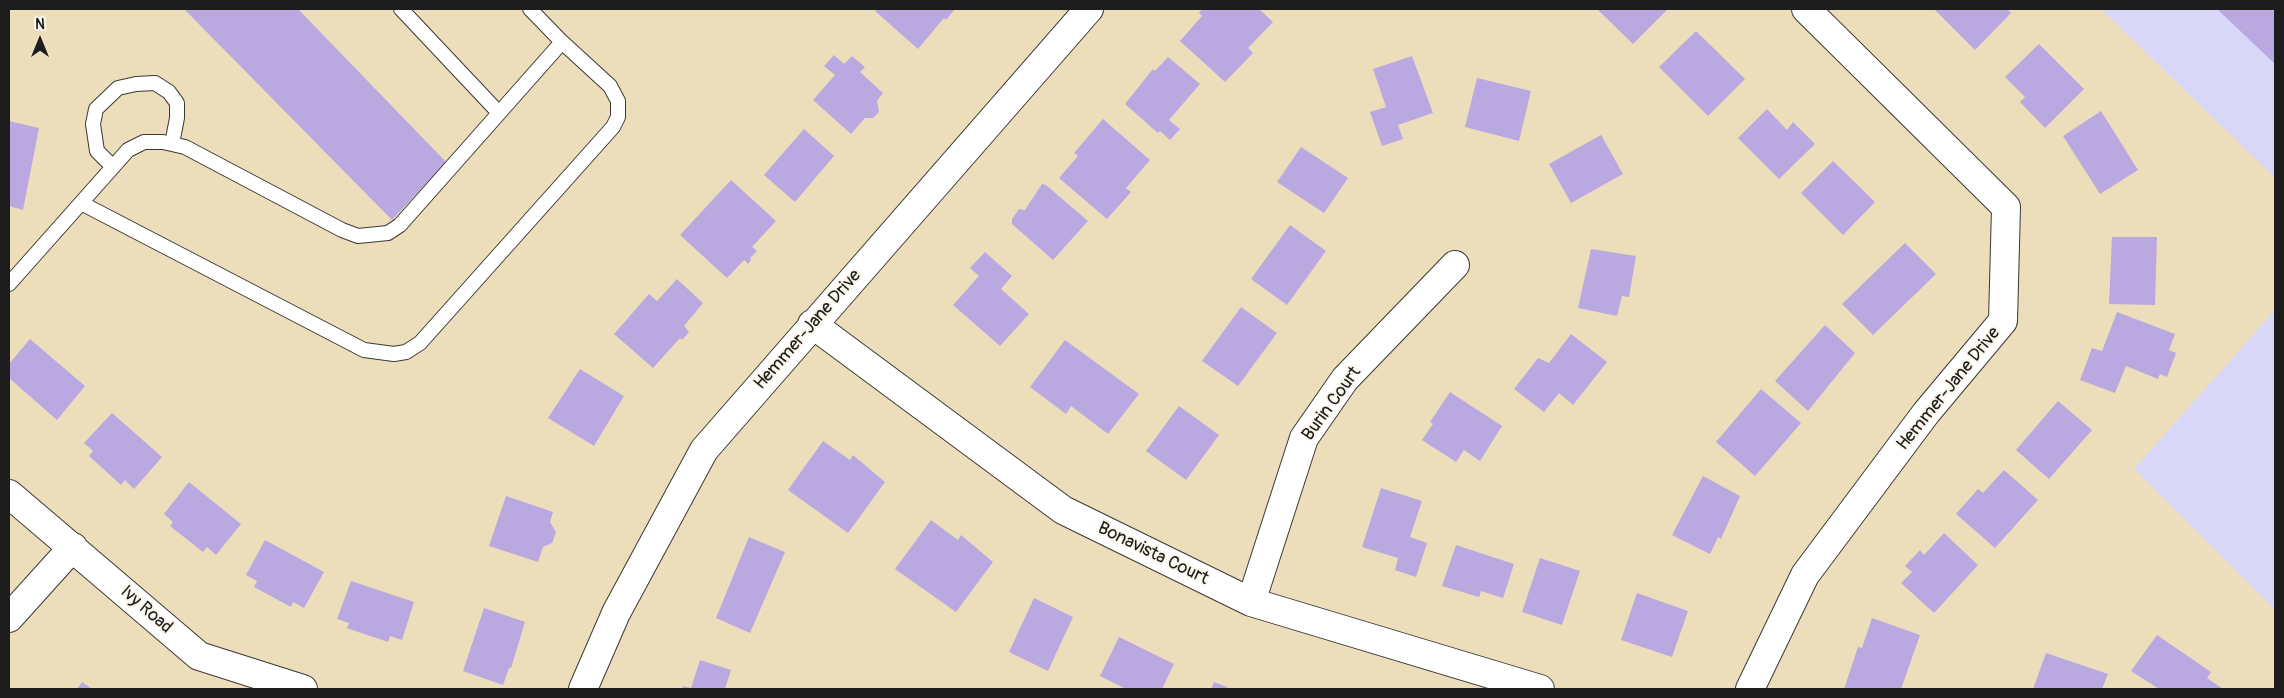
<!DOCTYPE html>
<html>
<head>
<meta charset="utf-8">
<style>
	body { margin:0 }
	#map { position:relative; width:2284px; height:698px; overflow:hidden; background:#eddebb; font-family:Pangolin,sans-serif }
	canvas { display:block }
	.frame { position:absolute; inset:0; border:10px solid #1c1c1c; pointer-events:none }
	.north { position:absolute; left:15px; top:15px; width:50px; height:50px; -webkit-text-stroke:4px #fbf7ec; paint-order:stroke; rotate:0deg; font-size:14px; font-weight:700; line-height:20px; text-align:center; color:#1c1c1c }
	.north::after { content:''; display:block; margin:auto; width:18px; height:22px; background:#1c1c1c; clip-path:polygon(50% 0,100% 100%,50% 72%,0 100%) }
</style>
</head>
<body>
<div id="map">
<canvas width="2284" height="698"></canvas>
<div class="frame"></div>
<div class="north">N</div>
</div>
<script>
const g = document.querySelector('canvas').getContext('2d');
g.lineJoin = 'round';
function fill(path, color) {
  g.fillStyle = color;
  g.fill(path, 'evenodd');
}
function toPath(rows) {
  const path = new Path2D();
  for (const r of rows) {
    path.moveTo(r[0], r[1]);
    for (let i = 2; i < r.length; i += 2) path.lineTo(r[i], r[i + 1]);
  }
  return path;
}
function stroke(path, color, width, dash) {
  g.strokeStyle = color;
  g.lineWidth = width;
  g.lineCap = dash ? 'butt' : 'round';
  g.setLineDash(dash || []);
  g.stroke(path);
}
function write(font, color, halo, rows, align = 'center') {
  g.font = font + ' Pangolin,sans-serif';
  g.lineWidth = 4;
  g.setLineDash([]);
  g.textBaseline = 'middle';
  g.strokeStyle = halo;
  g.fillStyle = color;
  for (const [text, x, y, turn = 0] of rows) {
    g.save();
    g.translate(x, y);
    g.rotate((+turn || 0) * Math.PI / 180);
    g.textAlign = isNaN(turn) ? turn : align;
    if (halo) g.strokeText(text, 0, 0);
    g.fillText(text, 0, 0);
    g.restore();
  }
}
const built = toPath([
	[2101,9,2275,9,2275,178],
	[2275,310,2275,610,2134,469]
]);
const building = toPath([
	[184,9,298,9,446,162,392,220],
	[878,9,955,9,946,20,944,18,918,49,875,11],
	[1202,9,1259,9,1273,22,1248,48,1253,53,1225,82,1180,41,1202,16,1199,13],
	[1597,9,1668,9,1633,44],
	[1934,9,2007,9,2011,13,1975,50],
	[2217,9,2275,9,2275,64],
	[1696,31,1745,79,1708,116,1659,67],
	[2039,44,2084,89,2045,128,2020,102,2025,97,2005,77],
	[834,55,844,64,852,56,865,67,860,72,883,93,877,101,879,112,873,118,865,118,851,134,813,100,835,75,824,66],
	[1412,56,1433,113,1398,125,1403,139,1382,146,1370,112,1386,107,1373,69],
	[1168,57,1200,84,1169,120,1180,129,1170,140,1160,131,1158,133,1125,104,1153,69,1155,71],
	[1477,78,1531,91,1519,141,1465,127],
	[1767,109,1787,130,1793,122,1815,144,1779,179,1738,138],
	[2101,111,2138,170,2100,194,2063,136],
	[1103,119,1150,160,1126,188,1131,192,1107,219,1059,178,1078,156,1074,153],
	[9,121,39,128,23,210,9,206],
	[804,129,834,156,795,202,764,175],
	[1601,135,1623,174,1571,203,1549,164],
	[1301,147,1348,178,1324,213,1277,182],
	[1833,161,1875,202,1843,235,1801,193],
	[731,180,776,221,752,247,757,251,750,258,751,260,748,264,744,260,727,278,680,235],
	[1042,184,1046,185,1088,221,1053,260,1012,224,1012,219,1019,209,1025,210],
	[1290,225,1326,251,1287,305,1251,279],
	[2112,237,2157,237,2155,305,2109,304],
	[1905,243,1936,274,1873,335,1842,304],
	[1591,249,1636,256,1629,297,1622,296,1617,316,1578,308],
	[985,252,1012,276,1001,289,1029,314,1000,346,953,305,979,276,970,268],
	[677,279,703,303,684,326,689,332,682,340,680,338,653,368,614,334,649,294,657,301],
	[1241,307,1277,333,1238,386,1202,361],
	[2117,312,2175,334,2169,350,2176,353,2167,377,2160,374,2158,379,2126,366,2115,393,2080,380,2092,348,2102,351],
	[1825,325,1855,353,1808,411,1775,381],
	[1571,334,1607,362,1573,405,1559,393,1544,412,1514,389,1538,358,1549,363],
	[30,339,85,386,57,420,9,378,9,364],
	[1065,340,1139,394,1108,434,1071,406,1066,414,1030,387],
	[580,369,624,396,594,446,548,418],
	[1761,389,1801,423,1755,476,1716,442],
	[1450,392,1502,426,1480,461,1464,450,1456,462,1422,440,1433,424,1430,422],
	[2058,401,2092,430,2049,479,2016,450],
	[1179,406,1219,435,1186,480,1146,451],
	[112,413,162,457,134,489,125,480,121,485,89,456,93,451,84,443],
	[823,441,850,460,853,455,885,482,848,533,788,490],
	[2004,470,2038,500,1995,548,1956,514,1978,489,1983,493],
	[1703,476,1740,496,1721,539,1718,537,1710,554,1672,535],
	[189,482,241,524,216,555,207,547,203,552,170,526,173,522,164,514],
	[1381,488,1422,501,1410,537,1427,543,1416,577,1395,570,1398,558,1362,547],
	[506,496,553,512,550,522,556,532,552,543,543,547,538,562,489,546],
	[931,520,958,540,961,535,993,562,956,612,895,569],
	[1944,533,1978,565,1934,613,1901,583,1912,572,1905,566,1920,550,1924,555],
	[749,537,785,552,750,633,716,618],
	[265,540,324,572,304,608,293,602,291,607,254,587,257,581,246,575],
	[1456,545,1514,564,1503,598,1481,591,1479,597,1442,586],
	[1540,558,1580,571,1562,625,1522,612],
	[351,581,414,602,402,640,390,636,388,642,349,629,347,628,349,623,337,619],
	[1637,593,1688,611,1672,657,1621,640],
	[1034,598,1073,617,1048,671,1009,652],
	[484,608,525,622,511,668,509,668,503,685,463,671],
	[1872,618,1920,635,1901,689,1844,689,1858,647,1862,648],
	[2157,635,2211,672,2207,678,2223,689,2159,689,2131,671],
	[1119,637,1174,664,1162,689,1126,689,1100,676],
	[2046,653,2108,674,2102,689,2033,689],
	[700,660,731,670,725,689,682,689,683,686,691,688],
	[82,682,92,689,77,689],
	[1214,682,1227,687,1227,689,1211,689]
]);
const lane = toPath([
	[401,9,499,113],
	[113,167,97,151,93,124,96,109,118,88,136,84,155,83,169,92,177,103,177,118,172,144],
	[81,203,364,350,394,354,406,352,420,343,613,127,618,117,618,101,610,86,562,42],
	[9,284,128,150,144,142,163,142,185,147,342,230,358,236,388,233,400,225,562,42,530,9]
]);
const street = toPath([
	[812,324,1063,510,1251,602,1540,689],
	[9,494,199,656,303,689],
	[1251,602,1304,438,1345,379,1455,265],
	[9,618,73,547],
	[583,689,616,613,704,450,1089,9],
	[1750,689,1805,575,1926,413,2003,321,2006,207,1806,9]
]);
const streetNames = [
	["Hemmer-Jane Drive",808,330,-49],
	["Hemmer-Jane Drive",1949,389,-51],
	["Burin Court",1332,404,-54],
	["Bonavista Court",1153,554,26],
	["Ivy Road",146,610,41]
];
fill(built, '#d8d7f8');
fill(building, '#baa8e1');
stroke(lane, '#3b3934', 16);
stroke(street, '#3b3934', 30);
stroke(lane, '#fff', 14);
stroke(street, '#fff', 28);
write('18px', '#1c1c1c', '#fbf7ec', streetNames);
</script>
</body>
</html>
